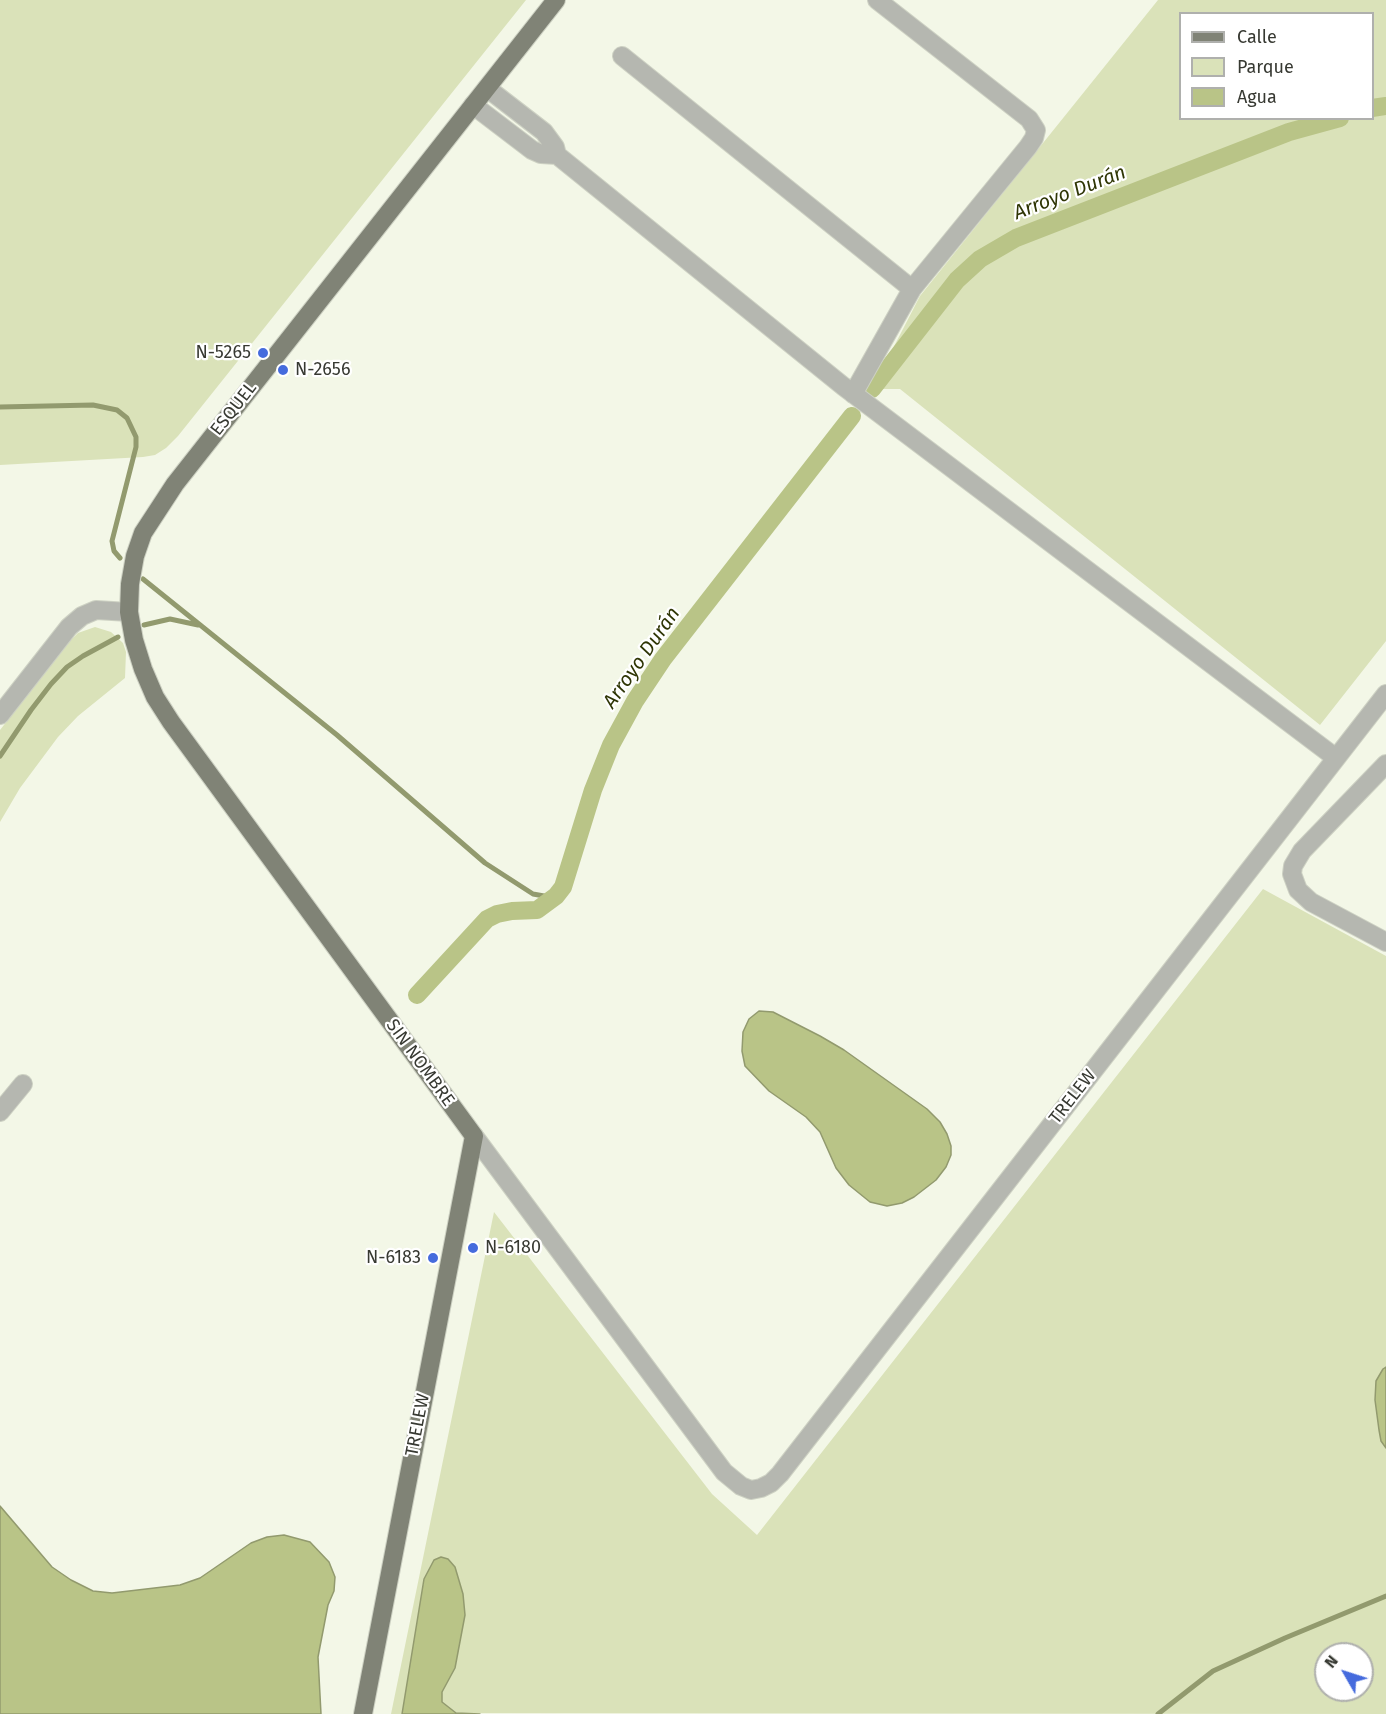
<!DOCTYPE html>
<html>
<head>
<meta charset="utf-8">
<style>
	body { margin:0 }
	#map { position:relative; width:1386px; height:1714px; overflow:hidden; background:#f3f7e7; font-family:"Fira Sans",sans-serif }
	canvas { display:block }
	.legend { position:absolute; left:1179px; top:12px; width:195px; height:108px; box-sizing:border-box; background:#fff; border:2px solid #afb0ad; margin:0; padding:8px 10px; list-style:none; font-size:18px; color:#373932 }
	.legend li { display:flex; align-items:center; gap:12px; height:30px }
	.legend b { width:30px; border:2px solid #afb0ad }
	.north { position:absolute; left:1314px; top:1642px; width:60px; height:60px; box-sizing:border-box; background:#fff; border:2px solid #afb0ad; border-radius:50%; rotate:309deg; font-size:16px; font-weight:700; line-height:24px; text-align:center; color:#373932 }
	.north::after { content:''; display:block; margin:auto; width:21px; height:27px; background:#456bdd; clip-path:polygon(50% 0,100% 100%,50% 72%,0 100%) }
</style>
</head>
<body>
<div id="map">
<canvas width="1386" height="1714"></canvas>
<ul class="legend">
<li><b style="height:8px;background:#808376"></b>Calle</li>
<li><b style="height:16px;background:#dae2b9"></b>Parque</li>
<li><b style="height:16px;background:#b9c487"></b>Agua</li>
</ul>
<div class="north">N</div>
</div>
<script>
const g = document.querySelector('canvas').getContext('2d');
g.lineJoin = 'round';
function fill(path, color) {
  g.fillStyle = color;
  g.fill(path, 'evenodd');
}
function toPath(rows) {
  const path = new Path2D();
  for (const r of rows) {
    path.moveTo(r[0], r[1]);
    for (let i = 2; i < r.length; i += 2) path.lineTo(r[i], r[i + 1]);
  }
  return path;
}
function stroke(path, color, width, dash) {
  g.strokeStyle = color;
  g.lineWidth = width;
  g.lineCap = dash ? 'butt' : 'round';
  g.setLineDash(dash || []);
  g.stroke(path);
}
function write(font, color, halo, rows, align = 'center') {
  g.font = font + ' "Fira Sans",sans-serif';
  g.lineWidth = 4.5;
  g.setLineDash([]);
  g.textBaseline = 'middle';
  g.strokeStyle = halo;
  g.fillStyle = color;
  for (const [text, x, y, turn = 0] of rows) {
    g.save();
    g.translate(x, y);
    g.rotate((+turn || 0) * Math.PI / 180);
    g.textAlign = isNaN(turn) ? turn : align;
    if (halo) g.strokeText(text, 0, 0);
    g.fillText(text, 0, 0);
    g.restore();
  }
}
const green = toPath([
	[0,0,526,0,178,436,166,448,155,455,143,457,0,465],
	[1158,0,1386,0,1386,641,1320,725,900,389,872,389,920,296],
	[1180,14,1372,14,1372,118,1180,118],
	[95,627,111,632,123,643,126,652,125,678,78,716,58,737,20,788,0,822,0,730,70,641,78,633],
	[1263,889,1386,956,1386,1367,1383,1369,1376,1381,1375,1400,1379,1430,1381,1441,1386,1448,1386,1714,456,1713,442,1702,442,1692,455,1668,465,1615,463,1594,455,1567,424,1579,402,1714,391,1714,494,1212,712,1494,757,1535],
	[1326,1654,1362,1654,1362,1690,1326,1690]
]);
const water = toPath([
	[759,1011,773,1012,820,1036,844,1050,927,1109,940,1122,947,1134,951,1146,951,1155,946,1167,936,1180,914,1197,902,1203,887,1206,870,1202,849,1185,836,1168,820,1132,806,1117,769,1091,745,1066,742,1051,743,1032,749,1019,759,1011],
	[1386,1367,1386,1448,1381,1441,1379,1430,1375,1400,1376,1381,1383,1369,1386,1367],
	[0,1506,52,1567,71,1580,93,1591,112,1593,180,1585,200,1578,251,1543,267,1537,284,1535,310,1542,329,1562,335,1577,334,1591,328,1605,318,1657,321,1714,0,1714,0,1506],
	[441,1557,448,1559,455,1567,463,1594,465,1615,455,1668,442,1692,442,1702,456,1713,480,1714,402,1714,424,1579,434,1560,441,1557]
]);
const stream = toPath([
	[0,407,93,405,117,410,127,418,136,437,136,447,112,541,114,551,120,558],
	[143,579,337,735,485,863,533,894,544,896,556,896],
	[144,625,170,619,198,625],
	[0,756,31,710,51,684,67,667,83,656,118,637],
	[1158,1714,1213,1671,1285,1638,1386,1596]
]);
const canal = toPath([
	[1372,108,1386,106],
	[872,389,957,280,980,259,1016,238,1289,132,1340,118],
	[417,995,487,919,497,914,512,911,537,910,556,896,563,887,593,790,611,745,635,701,663,659,852,416]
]);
const minor = toPath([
	[622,56,912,289],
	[487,88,544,132,555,147,557,155,843,386,1336,758],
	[473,105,532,150,541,154,557,155],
	[853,394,912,289,1028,147,1034,138,1036,130,1029,119,877,0],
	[0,715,69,627,82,616,96,610,129,612],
	[1386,764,1302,851,1293,866,1292,874,1298,890,1311,902,1386,942],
	[0,1112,23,1084],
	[474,1136,724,1472,741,1486,751,1490,761,1488,771,1483,780,1474,1386,694]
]);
const major = toPath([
	[363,1714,474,1136,171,722,155,697,143,669,134,640,129,612,130,584,135,556,143,533,175,484,556,0]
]);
const markers = [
	[263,353,6,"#456bdd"],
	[283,370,6,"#456bdd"],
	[473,1248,6,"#456bdd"],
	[433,1258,6,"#456bdd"]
];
const poiNames = [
	["N-5265",251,353],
	["N-2656",295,370,"left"],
	["N-6180",485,1248,"left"],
	["N-6183",421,1258]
];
const streetNames = [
	["ESQUEL",234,409,-52],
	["SIN NOMBRE",420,1063,54],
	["TRELEW",1073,1097,-52],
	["TRELEW",418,1425,-79]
];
const waterNames = [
	["Arroyo Durán",1070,193,-21],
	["Arroyo Durán",642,658,-55]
];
fill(green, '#dae2b9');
fill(water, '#b9c487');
stroke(water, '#929a6e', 1.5);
stroke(stream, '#929a6e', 5);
stroke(canal, '#b9c487', 18);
stroke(minor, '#cdd1c3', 20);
stroke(major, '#cdd1c3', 20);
stroke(minor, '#b5b7b0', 18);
stroke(major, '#808376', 18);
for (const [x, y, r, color] of markers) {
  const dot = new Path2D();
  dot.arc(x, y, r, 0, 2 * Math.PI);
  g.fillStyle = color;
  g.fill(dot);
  stroke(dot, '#fff', 2);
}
write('18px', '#373932', '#fff', poiNames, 'right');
write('18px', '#373932', '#fff', streetNames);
write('italic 20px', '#2f3605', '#fff', waterNames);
</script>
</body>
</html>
